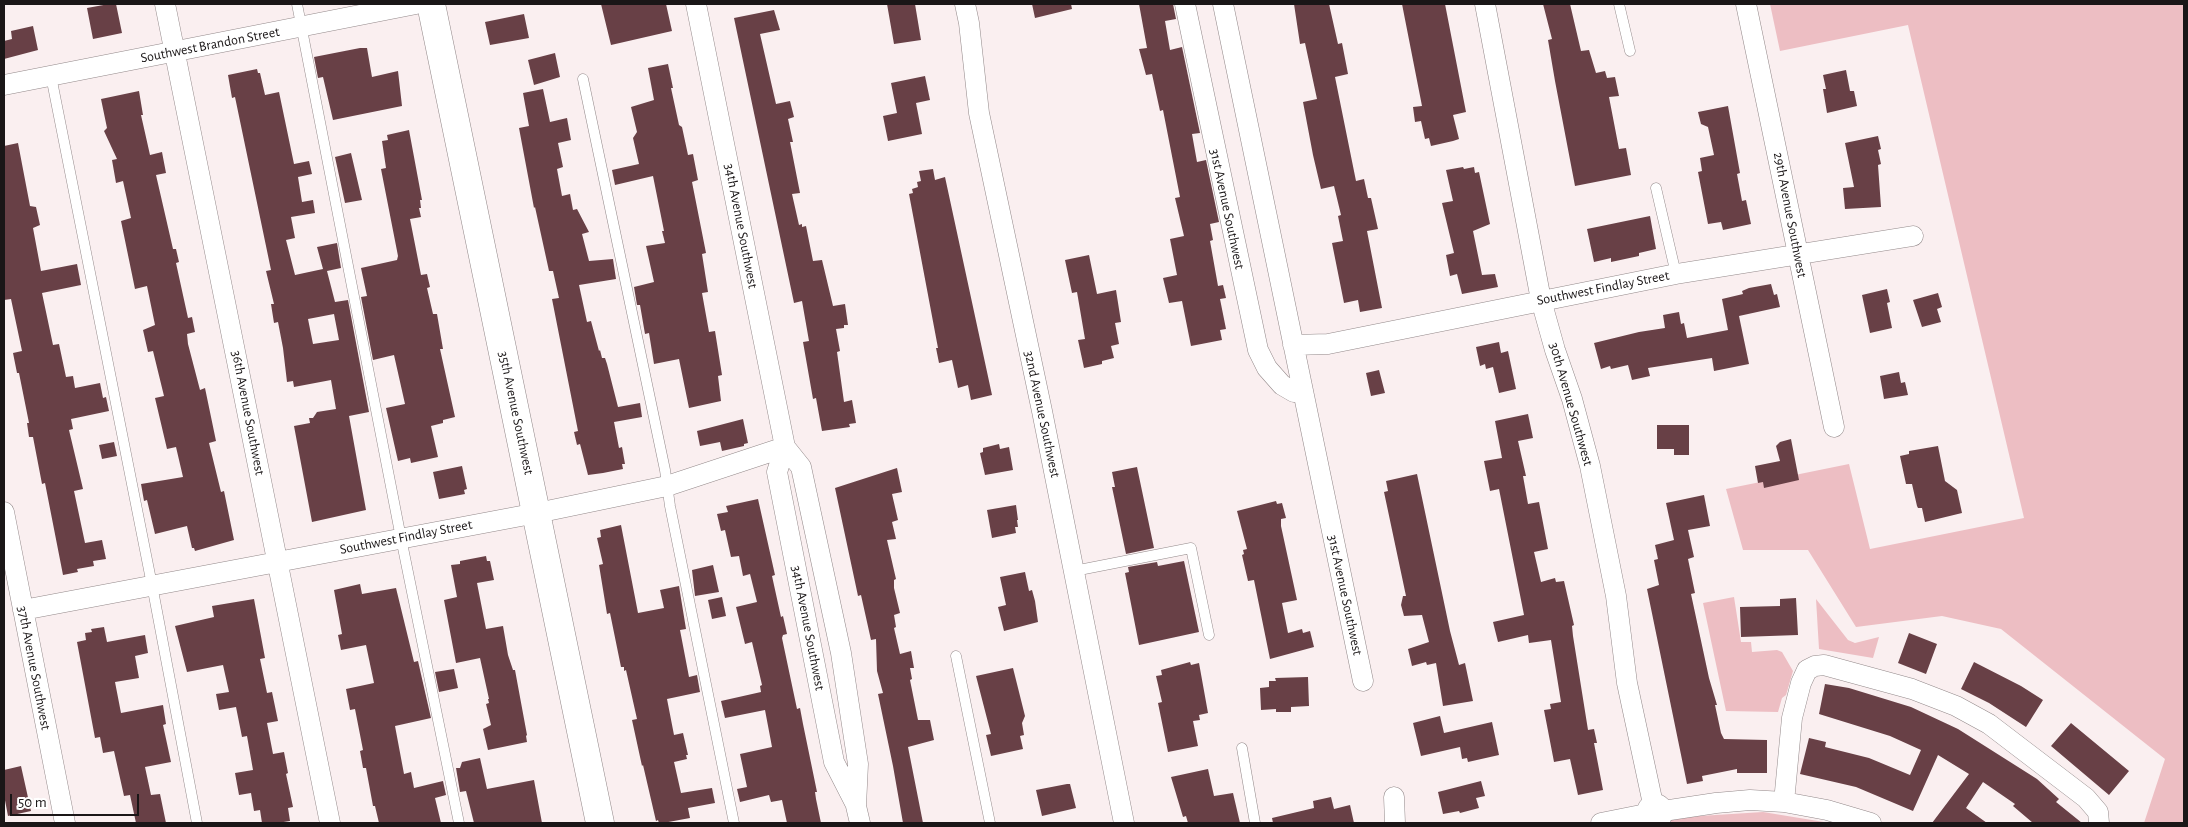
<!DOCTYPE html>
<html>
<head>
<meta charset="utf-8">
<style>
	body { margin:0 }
	#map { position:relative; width:2188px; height:827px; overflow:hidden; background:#faeff0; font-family:"Alegreya Sans",sans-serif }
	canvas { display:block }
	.frame { position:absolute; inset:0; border:5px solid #1a1617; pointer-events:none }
	.scale { position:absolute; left:10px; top:794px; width:129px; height:22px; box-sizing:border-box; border:2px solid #1a1617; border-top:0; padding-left:6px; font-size:15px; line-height:18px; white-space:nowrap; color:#1a1617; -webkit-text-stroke:4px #fff; paint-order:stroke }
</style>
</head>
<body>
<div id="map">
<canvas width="2188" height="827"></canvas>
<div class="frame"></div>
<div class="scale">50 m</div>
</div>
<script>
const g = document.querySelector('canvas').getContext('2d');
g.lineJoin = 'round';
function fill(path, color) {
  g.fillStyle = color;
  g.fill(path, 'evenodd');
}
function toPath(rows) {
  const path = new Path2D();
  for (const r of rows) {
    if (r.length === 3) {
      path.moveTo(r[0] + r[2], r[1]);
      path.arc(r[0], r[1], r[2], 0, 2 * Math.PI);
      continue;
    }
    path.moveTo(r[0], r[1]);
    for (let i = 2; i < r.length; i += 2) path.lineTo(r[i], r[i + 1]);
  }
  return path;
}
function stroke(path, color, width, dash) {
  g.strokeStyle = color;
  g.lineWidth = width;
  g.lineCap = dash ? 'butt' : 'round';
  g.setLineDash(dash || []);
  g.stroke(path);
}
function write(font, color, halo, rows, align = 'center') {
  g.font = font + ' "Alegreya Sans",sans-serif';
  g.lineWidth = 5;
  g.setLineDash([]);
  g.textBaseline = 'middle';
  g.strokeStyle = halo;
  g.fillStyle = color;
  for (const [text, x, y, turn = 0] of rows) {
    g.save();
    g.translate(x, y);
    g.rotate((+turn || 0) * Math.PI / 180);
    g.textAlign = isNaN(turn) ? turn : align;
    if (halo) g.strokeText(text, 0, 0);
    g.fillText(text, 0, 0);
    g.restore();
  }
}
const green = toPath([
	[1770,4,2184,4,2184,823,2144,823,2165,759,2001,629,1942,616,1856,627,1808,550,1743,550,1726,489,1849,464,1870,549,2024,518,1908,25,1780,51],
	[1734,597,1741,642,1751,642,1752,652,1777,650,1782,652,1793,671,1786,695,1782,698,1778,712,1726,711,1703,603],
	[1816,599,1848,640,1855,643,1879,637,1873,658,1819,649],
	[1763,812,1830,823,1655,823,1684,817]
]);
const building = toPath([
	[109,4,116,4,122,33,93,39,87,8],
	[601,4,666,4,672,31,611,45],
	[887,4,915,4,921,40,894,44],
	[1032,4,1071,4,1072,9,1035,18],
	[1139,4,1173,4,1176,19,1165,21,1170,50,1182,47,1200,133,1192,134,1197,162,1206,160,1219,222,1210,224,1213,240,1210,241,1218,286,1223,285,1226,298,1220,299,1226,329,1220,330,1222,340,1191,346,1182,301,1169,303,1163,278,1177,275,1170,239,1184,236,1175,198,1180,197,1163,110,1160,111,1152,74,1146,75,1139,49,1147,48],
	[1294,4,1329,4,1338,44,1342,43,1348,74,1335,77,1356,181,1364,179,1368,198,1371,198,1378,229,1367,231,1382,308,1360,312,1358,300,1344,303,1332,243,1343,241,1338,216,1341,215,1334,186,1321,189,1313,155,1303,102,1317,99,1305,43,1300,44],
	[1402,4,1445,4,1466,112,1453,115,1459,139,1453,141,1431,146,1429,138,1425,139,1421,121,1415,122,1413,107,1422,106],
	[1543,4,1570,4,1581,51,1589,50,1596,73,1605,71,1607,78,1615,77,1619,96,1609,97,1619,149,1626,148,1631,175,1575,186,1555,81,1548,40,1552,39],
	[774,10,780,30,760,34,776,104,790,101,794,117,788,119,793,142,790,142,800,193,792,194,799,225,802,224,802,227,806,226,813,261,822,260,833,306,845,304,848,325,844,325,844,328,836,329,840,351,837,352,844,402,852,400,856,423,849,424,850,427,822,431,816,398,813,399,803,342,809,341,802,301,794,303,734,18],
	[524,14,529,38,490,45,485,22],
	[33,26,38,50,4,59,4,41,12,39,11,31],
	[360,48,367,48,372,77,398,71,402,106,333,120,323,77,318,78,314,57],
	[555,53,560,77,534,85,528,60],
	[668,64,673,88,671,88,679,125,682,127,688,155,693,154,698,180,692,182,706,253,702,254,708,292,702,293,709,332,715,331,722,375,718,376,721,401,689,408,679,359,654,364,649,333,645,334,640,305,637,305,634,287,654,282,646,246,665,243,662,231,664,231,653,176,615,185,612,170,639,164,633,138,637,132,631,107,654,100,648,68],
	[257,69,258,73,260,73,265,95,279,92,294,164,309,161,312,174,298,177,302,202,313,200,315,213,291,217,295,238,286,240,295,275,323,269,317,247,337,243,341,268,327,271,335,302,348,300,369,412,349,416,366,510,312,522,294,426,310,423,309,418,313,418,317,412,336,409,331,380,294,387,293,381,287,382,283,348,278,322,274,323,271,304,274,304,266,271,271,270,235,97,232,98,228,75],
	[334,314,339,340,313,344,308,319],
	[1846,70,1850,91,1854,91,1857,106,1827,113,1823,89,1826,89,1823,75],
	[925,76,930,100,916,103,922,134,888,141,883,116,897,113,891,83],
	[543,89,550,122,567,118,571,140,558,143,563,167,557,169,562,196,570,194,573,210,577,209,589,232,582,234,589,261,613,259,616,279,579,285,587,322,591,321,599,351,600,350,602,358,605,358,607,364,618,407,640,403,642,417,614,422,619,448,622,447,625,464,622,464,623,469,603,473,588,475,580,444,577,445,574,432,578,431,552,299,559,298,553,271,549,271,535,207,534,208,519,128,529,126,523,93],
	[139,91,143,115,141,115,150,155,162,152,166,173,156,175,173,249,176,249,179,262,176,263,188,318,192,317,195,332,187,334,188,344,200,390,205,388,216,441,209,443,221,492,224,491,234,540,195,551,194,548,192,548,187,526,155,534,147,500,144,501,141,484,183,477,176,447,167,449,155,398,164,396,153,351,148,352,143,330,155,325,147,286,135,289,121,221,131,218,123,181,116,183,112,160,117,159,104,131,107,128,101,99],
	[1728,106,1740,173,1737,174,1742,201,1746,200,1751,224,1723,230,1721,222,1708,224,1698,172,1702,171,1700,158,1714,155,1708,127,1701,124,1698,112],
	[409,130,422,200,420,200,421,208,419,208,421,217,410,219,421,275,427,274,430,287,427,288,433,314,437,314,443,349,440,349,455,417,443,420,443,423,431,426,438,457,411,463,410,458,398,461,386,408,405,404,394,355,373,360,361,297,367,296,361,268,397,260,398,256,381,169,386,168,382,141,388,140,387,135],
	[1878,136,1881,149,1878,150,1881,164,1878,165,1881,207,1845,209,1843,188,1854,187,1845,143],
	[18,143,30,206,36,207,40,225,33,228,41,271,77,264,81,285,42,293,53,345,59,344,66,377,73,376,75,388,100,383,103,398,106,397,109,411,71,419,73,429,69,430,83,489,74,491,85,543,102,540,106,559,93,561,94,566,77,569,78,572,63,575,45,483,42,484,33,437,29,437,27,423,29,423,19,373,17,373,13,353,22,351,11,299,4,300,4,146],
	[351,153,362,200,345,203,335,157],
	[1463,167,1464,169,1474,167,1475,173,1479,172,1490,224,1473,231,1482,275,1495,274,1498,287,1462,294,1457,274,1450,276,1446,255,1454,253,1442,203,1453,201,1446,170],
	[933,169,935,180,945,177,992,395,971,400,968,385,958,388,952,360,939,363,936,348,938,348,909,194,913,193,912,189,918,187,917,182,921,181,919,171],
	[1650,216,1656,249,1639,253,1639,256,1611,262,1611,258,1594,262,1587,229],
	[1089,255,1097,294,1116,290,1121,322,1115,323,1119,344,1111,346,1114,358,1102,361,1102,364,1084,368,1078,340,1085,339,1077,292,1072,293,1065,260],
	[1771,284,1774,295,1777,294,1780,307,1739,316,1749,364,1714,371,1712,358,1648,368,1650,376,1632,380,1628,365,1611,369,1610,366,1601,369,1594,343,1639,332,1665,328,1663,315,1679,312,1681,324,1684,323,1687,338,1728,330,1722,299,1743,294,1742,291,1749,288],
	[1887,289,1890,302,1887,303,1892,328,1870,333,1862,295],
	[1938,293,1942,307,1937,309,1941,322,1922,327,1913,300],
	[1499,342,1501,353,1508,351,1516,389,1499,393,1493,367,1486,369,1485,364,1480,366,1476,347],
	[1379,370,1385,393,1371,396,1366,373],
	[1899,372,1901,383,1905,382,1908,395,1884,399,1880,376],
	[1528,414,1533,438,1518,441,1526,476,1523,476,1528,504,1539,502,1548,549,1534,552,1541,582,1555,578,1556,582,1564,581,1574,625,1572,626,1573,636,1588,730,1594,729,1597,743,1594,743,1603,790,1578,795,1570,759,1554,762,1544,710,1551,709,1550,704,1561,702,1551,640,1529,643,1528,635,1498,642,1493,622,1524,615,1499,489,1490,491,1484,461,1502,458,1495,421],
	[743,419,748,443,744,444,744,446,722,451,720,442,700,446,697,431],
	[1657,425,1689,425,1689,455,1674,455,1674,449,1657,449],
	[1791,439,1799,480,1764,488,1763,482,1758,483,1755,466,1780,461,1776,446,1780,442],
	[114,442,117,456,102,459,99,445],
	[999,444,1000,449,1009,447,1013,470,985,475,980,453,983,452,983,448],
	[1938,446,1945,481,1957,490,1962,513,1925,522,1922,508,1918,508,1917,506,1912,484,1906,484,1900,456,1909,454,1909,451],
	[462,466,467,489,464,490,465,494,439,499,433,472],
	[1137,467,1154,548,1126,554,1112,487,1115,487,1112,472],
	[897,468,902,492,892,494,898,520,892,522,896,539,887,540,896,579,894,580,894,588,900,613,894,615,896,627,894,628,900,654,911,651,914,668,910,668,912,679,910,680,918,720,930,720,934,740,908,747,923,823,903,823,893,766,878,694,883,693,877,671,876,639,871,640,861,595,858,596,835,488],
	[1417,474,1450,631,1459,665,1465,663,1473,701,1443,706,1436,663,1427,665,1426,662,1412,666,1408,649,1429,642,1422,615,1404,616,1401,605,1403,596,1406,596,1384,492,1388,491,1386,481],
	[1704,495,1710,526,1688,530,1694,557,1688,559,1695,593,1691,594,1709,678,1717,705,1715,705,1721,733,1724,739,1767,740,1767,773,1737,773,1737,769,1702,776,1703,781,1687,784,1647,589,1659,585,1654,560,1658,559,1655,545,1674,540,1666,503],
	[758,499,775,575,772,576,781,617,783,616,787,634,783,635,782,638,797,709,800,708,803,724,817,792,815,792,816,799,821,823,787,823,782,800,771,802,769,795,740,802,737,789,747,787,740,754,772,747,765,710,725,718,721,701,761,692,760,686,762,685,752,642,745,644,736,607,757,602,750,574,743,576,739,556,731,557,725,530,721,531,717,514,728,512,726,506],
	[1276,501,1277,504,1282,503,1286,518,1281,519,1281,526,1297,600,1282,603,1288,633,1302,629,1303,633,1310,631,1314,647,1270,659,1254,580,1248,581,1242,555,1244,554,1243,550,1247,549,1237,511],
	[1016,505,1018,520,1017,520,1018,527,1015,527,1016,533,992,538,987,510],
	[621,525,638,613,664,608,660,590,679,586,686,629,680,630,689,677,697,675,700,692,667,699,674,735,683,733,688,755,686,755,687,759,674,762,681,793,712,788,715,803,688,808,690,818,663,823,659,823,658,820,656,821,643,765,642,766,632,720,637,719,626,670,624,671,624,667,621,667,610,613,607,614,599,565,603,564,597,538,601,537,600,530],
	[486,556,487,561,490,561,494,580,477,583,486,629,503,626,508,655,513,670,515,670,527,735,526,736,527,742,488,750,483,729,491,725,486,704,489,703,488,699,489,699,480,658,456,663,444,600,457,597,451,565,460,564,460,561],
	[1184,561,1199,632,1139,645,1125,573,1129,572,1128,567,1157,562,1158,566],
	[713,565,719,592,695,596,692,570],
	[1025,572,1029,591,1032,590,1035,601,1038,622,1004,631,998,607,1006,605,1000,577],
	[360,584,362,594,396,588,414,662,418,661,431,718,395,726,404,774,411,772,414,788,443,781,446,795,435,798,441,823,379,823,375,806,373,806,366,768,363,768,360,751,363,750,355,709,350,710,346,689,374,683,366,645,341,650,338,635,342,634,334,590],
	[722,597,726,616,712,619,708,600],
	[1796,598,1798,635,1741,637,1740,607,1780,606,1780,599],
	[254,599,265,658,260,659,267,693,272,692,278,721,267,723,273,754,284,752,288,773,286,774,293,807,288,808,290,821,277,823,262,823,260,810,254,811,251,793,239,795,235,773,253,770,247,736,242,737,236,707,219,710,216,694,229,692,223,665,187,672,175,626,214,617,212,606],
	[104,627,107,642,145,635,148,653,135,656,139,678,115,682,121,713,163,705,166,724,163,725,171,762,145,767,151,795,160,794,166,823,136,823,130,795,124,796,114,751,103,753,100,737,95,738,77,642,86,640,85,633,92,632,91,629],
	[1909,633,1937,644,1926,674,1898,663],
	[1190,662,1191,665,1199,663,1208,713,1199,715,1200,720,1193,721,1198,746,1168,752,1158,703,1162,702,1156,676,1162,675,1161,670],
	[1974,662,2021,686,2043,700,2026,727,1989,703,1961,689],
	[1013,668,1025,716,1022,723,1024,735,1020,736,1023,749,991,756,986,735,991,734,976,676],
	[454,669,458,688,439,692,435,672],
	[1308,677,1309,706,1291,707,1291,712,1276,712,1276,709,1261,710,1260,688,1269,687,1269,681,1276,681,1275,678],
	[1825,684,1849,688,1911,707,1958,729,2037,779,2059,799,2056,802,2082,823,2033,823,2013,806,2015,804,1983,782,1966,808,1987,823,1932,823,1969,774,1938,755,1913,811,1856,787,1800,774,1809,738,1826,742,1825,747,1869,758,1910,775,1921,750,1890,736,1819,714],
	[1440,716,1444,733,1492,722,1499,755,1468,762,1467,758,1462,759,1460,747,1421,756,1413,723],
	[2071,723,2129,771,2109,795,2051,746],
	[480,758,487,789,534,780,542,823,474,823,466,791,460,792,456,768,460,768,462,762],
	[21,766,31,811,8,816,4,795,4,770],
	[1208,769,1214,796,1233,793,1240,823,1188,823,1186,816,1183,817,1171,777],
	[1481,781,1485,796,1476,798,1479,808,1460,813,1459,811,1443,814,1438,792],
	[1067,784,1070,784,1076,808,1042,816,1036,790],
	[1331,797,1334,809,1350,805,1354,823,1273,823,1272,818,1314,808,1313,801]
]);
const lane = toPath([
	[297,4,401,538,459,823],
	[1619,4,1630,51],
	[51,76,152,585,197,823],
	[583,79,665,470,670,506,734,823],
	[1656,188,1676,274],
	[1074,571,1191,548,1209,635],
	[956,656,990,823],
	[1242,748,1255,823]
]);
const street = toPath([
	[165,4,330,823],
	[696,4,785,447,801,467,841,653,858,764,856,806,860,823],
	[965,4,969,23,979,113,1042,411,1124,823],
	[1185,4,1258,350,1267,368,1282,385,1294,392,1303,391],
	[1223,4,1363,681],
	[1485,4,1541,300,1555,350,1572,399,1590,466,1616,596,1627,683,1653,804],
	[1746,4,1834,427],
	[4,85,416,4],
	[1293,345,1328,344,1676,274,1913,236],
	[785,447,777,472,834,762,855,803],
	[4,512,65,823],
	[23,610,537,513,667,486,785,447],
	[1394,797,1395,823],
	[1784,802,1792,718,1801,683,1807,670,1815,666,1824,665,1912,689,1956,706,1989,724,2086,798,2098,812,2099,823],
	[1655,812,8],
	[1663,811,1716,803,1750,800,1784,802,1827,810,1871,823],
	[1601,823,1646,814]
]);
const secondary = toPath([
	[431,4,600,823]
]);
const streetNames = [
	["Southwest Brandon Street",210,45,-11],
	["31st Avenue Southwest",1227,209,78],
	["29th Avenue Southwest",1790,215,79],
	["34th Avenue Southwest",741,226,79],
	["Southwest Findlay Street",1603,288,-11],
	["30th Avenue Southwest",1571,404,74],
	["36th Avenue Southwest",248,413,79],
	["35th Avenue Southwest",516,413,78],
	["32nd Avenue Southwest",1042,414,78],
	["Southwest Findlay Street",406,537,-11],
	["31st Avenue Southwest",1345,595,78],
	["34th Avenue Southwest",808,628,79],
	["37th Avenue Southwest",34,668,79]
];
fill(green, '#edbec3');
fill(building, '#684046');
stroke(lane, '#93898a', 11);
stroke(street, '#93898a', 21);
stroke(secondary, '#93898a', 29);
stroke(lane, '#fff', 10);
stroke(street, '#fff', 20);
stroke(secondary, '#fff', 28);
write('14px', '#1a1617', '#fff', streetNames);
</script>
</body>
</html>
